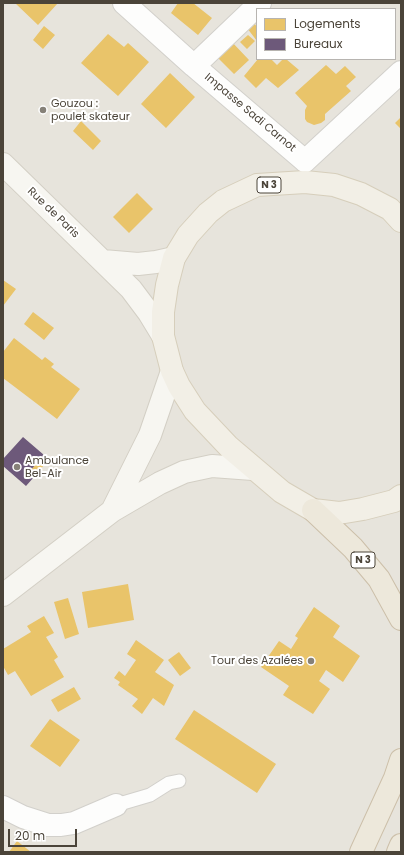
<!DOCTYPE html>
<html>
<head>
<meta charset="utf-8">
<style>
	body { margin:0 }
	#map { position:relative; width:404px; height:855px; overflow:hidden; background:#f4f2ee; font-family:Poppins,sans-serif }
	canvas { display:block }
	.frame { position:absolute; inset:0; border:4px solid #4b4439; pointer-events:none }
	.legend { position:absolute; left:256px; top:8px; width:140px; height:52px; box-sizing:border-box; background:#fff; border:1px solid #b7b4b0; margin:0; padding:5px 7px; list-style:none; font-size:12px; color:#4b4439 }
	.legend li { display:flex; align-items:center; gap:8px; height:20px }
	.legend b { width:20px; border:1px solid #b7b4b0 }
	.scale { position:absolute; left:8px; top:829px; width:69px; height:18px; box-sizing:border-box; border:2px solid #4b4439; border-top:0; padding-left:5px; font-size:12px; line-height:14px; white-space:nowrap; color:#4b4439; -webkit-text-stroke:3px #fff; paint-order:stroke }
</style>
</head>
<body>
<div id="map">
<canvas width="404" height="855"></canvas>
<div class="frame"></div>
<ul class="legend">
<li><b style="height:11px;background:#e9c46a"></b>Logements</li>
<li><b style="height:11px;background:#6d597a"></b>Bureaux</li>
</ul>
<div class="scale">20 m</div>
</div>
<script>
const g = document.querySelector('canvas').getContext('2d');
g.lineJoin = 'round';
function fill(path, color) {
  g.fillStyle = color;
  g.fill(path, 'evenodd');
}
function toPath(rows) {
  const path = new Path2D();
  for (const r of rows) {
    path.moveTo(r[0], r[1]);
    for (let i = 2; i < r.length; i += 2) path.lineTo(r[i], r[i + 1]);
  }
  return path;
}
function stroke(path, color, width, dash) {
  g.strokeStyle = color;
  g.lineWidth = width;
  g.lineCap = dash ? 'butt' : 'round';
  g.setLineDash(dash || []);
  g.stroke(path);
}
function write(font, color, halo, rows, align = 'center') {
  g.font = font + ' Poppins,sans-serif';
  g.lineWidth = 4;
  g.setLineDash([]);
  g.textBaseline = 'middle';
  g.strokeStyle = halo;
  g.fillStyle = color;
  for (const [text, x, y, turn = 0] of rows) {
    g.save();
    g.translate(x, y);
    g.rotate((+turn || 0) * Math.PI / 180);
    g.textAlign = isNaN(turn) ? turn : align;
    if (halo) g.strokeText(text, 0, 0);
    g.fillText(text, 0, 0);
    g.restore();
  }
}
const residential = toPath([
	[3,3,401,3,401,852,3,852],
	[257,9,395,9,395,59,257,59]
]);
const homes = toPath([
	[15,3,58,3,38,25],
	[178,3,193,3,212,18,198,35,171,13],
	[254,23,257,27,257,41,247,28],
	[44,26,55,35,43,49,33,40],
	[108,34,124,47,128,43,149,62,118,96,81,63],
	[248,35,255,41,247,49,240,42],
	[231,41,249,60,234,74,216,56],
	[258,59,271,59,277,65,283,59,286,59,299,70,278,88,266,78,256,88,244,76],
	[326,65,336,74,345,66,356,77,346,86,351,91,325,114,325,120,321,123,314,125,307,122,305,119,305,110,307,106,295,93],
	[170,73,195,97,166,128,141,104],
	[401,117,401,129,395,123],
	[81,121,101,141,93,150,73,131],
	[137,193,153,209,129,233,113,217],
	[3,280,16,289,3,306],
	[33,312,54,328,44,340,24,324],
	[14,338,42,360,45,357,54,364,51,367,80,389,57,419,3,378,3,352],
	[44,455,49,459,34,477,29,472],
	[128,584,134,620,88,628,82,592],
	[68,598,79,634,65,639,54,602],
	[314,607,340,626,333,637,360,656,343,682,326,670,319,681,330,689,313,714,283,695,289,686,261,667,279,641,291,649,298,638,295,636],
	[44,616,54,633,46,637,58,657,54,660,64,677,31,696,15,671,8,675,3,666,3,649,31,632,27,626],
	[136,640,164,660,155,672,174,685,164,706,153,698,142,714,132,706,138,699,118,685,120,682,114,678,119,671,125,676,136,660,127,654],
	[179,652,191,668,180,676,168,660],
	[74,687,81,699,58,712,51,700],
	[194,710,276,764,257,793,175,739],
	[50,719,80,740,60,767,30,746],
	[17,841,31,852,9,852]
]);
const offices = toPath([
	[23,437,44,455,29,472,34,477,26,486,3,466,3,459]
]);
const lane = toPath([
	[116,805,150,795,169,783,179,781]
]);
const street = toPath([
	[124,3,194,66,305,161],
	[194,66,260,3],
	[305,161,401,72],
	[3,807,23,817,48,825,61,825,74,823,116,805]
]);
const secondary = toPath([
	[3,164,131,289,149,313,163,336],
	[103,261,138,264,156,262,174,258],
	[112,511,150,435,172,371],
	[3,595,112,511,160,483,184,472,212,466,253,469]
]);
const primary = toPath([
	[401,221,390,209,361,194,334,185,305,182,257,185,223,201,208,213,188,235,174,258,167,285,163,312,163,336,172,371,179,386,195,411,229,447,282,492,313,510,339,513,363,509,394,501,401,496]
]);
const highway = toPath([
	[313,510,353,548,379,579,401,619],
	[361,852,395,778,401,760],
	[398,852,401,845]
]);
const markers = [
	[43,110,4,"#868178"],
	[17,467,4,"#868178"],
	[311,661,4,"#868178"]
];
const shields = [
	[269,185,24],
	[363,560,24]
];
const shieldNames = [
	["N 3",269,185],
	["N 3",363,560]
];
const poiNames = [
	["Gouzou :",51,104],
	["poulet skateur",51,117],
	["Ambulance",25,461],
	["Bel-Air",25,474],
	["Tour des Azalées",303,661,"right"]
];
const streetNames = [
	["Impasse Sadi Carnot",250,113,40],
	["Rue de Paris",53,213,44]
];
fill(residential, '#e7e4dc');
fill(homes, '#e9c46a');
fill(offices, '#6d597a');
stroke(lane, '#d2d0cb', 15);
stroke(street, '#d2d0cb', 24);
stroke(secondary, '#d3cfc5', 24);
stroke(primary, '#d6cebb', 24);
stroke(highway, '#ccbfa9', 24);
stroke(lane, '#fdfdfc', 13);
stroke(street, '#fdfdfc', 22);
stroke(secondary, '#f7f6f1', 22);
stroke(primary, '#f2efe6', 22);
stroke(highway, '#ede8db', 22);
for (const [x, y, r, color] of markers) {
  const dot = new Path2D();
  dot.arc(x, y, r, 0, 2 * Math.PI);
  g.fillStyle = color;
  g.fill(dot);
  stroke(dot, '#fff', 1.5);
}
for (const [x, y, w] of shields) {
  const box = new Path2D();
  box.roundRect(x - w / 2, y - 8, w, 16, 3);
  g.fillStyle = '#fff';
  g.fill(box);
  stroke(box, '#4b4439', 1);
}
write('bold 10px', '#4b4439', null, shieldNames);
write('11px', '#4b4439', '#fff', poiNames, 'left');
write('11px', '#4b4439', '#fff', streetNames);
</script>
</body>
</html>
